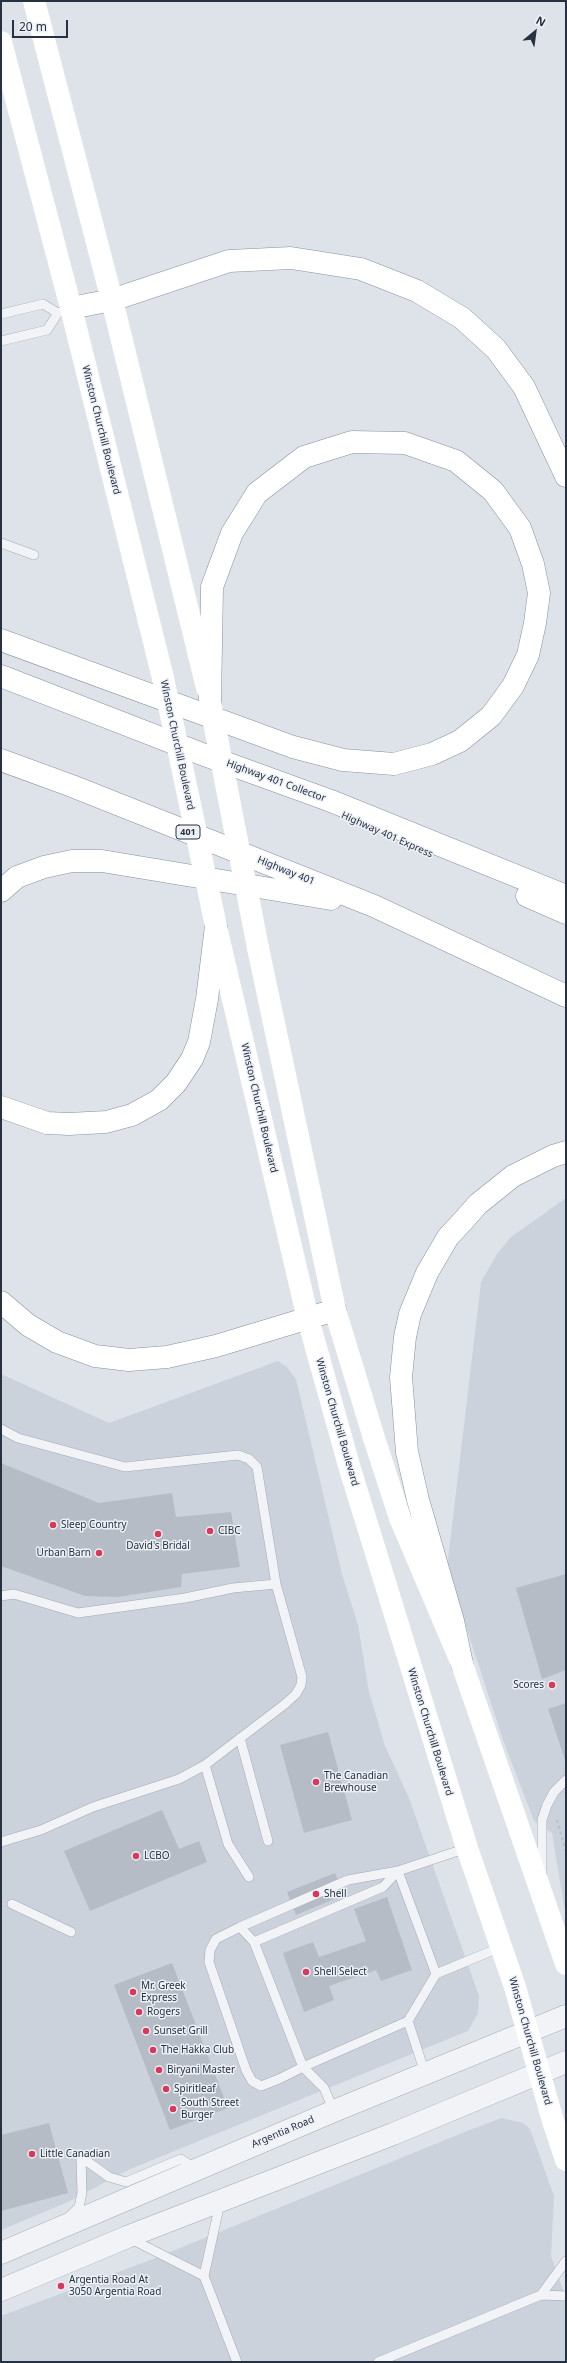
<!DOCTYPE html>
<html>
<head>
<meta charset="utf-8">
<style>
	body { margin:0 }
	#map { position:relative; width:567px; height:2363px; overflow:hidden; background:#dee3e9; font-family:"Noto Sans",sans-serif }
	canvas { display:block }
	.frame { position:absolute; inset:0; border:2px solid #263141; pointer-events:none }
	.north { position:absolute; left:515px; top:12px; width:40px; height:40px; -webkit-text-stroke:3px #edf1f6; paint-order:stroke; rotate:29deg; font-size:11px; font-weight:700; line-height:16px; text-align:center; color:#263141 }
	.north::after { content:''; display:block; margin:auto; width:14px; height:18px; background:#263141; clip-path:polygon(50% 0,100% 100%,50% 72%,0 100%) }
	.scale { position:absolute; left:12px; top:20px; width:56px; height:18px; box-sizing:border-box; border:2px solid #263141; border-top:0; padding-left:5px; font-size:12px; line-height:14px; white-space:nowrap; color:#263141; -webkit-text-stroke:3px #edf1f6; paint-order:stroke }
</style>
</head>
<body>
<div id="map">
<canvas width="567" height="2363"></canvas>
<div class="frame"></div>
<div class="north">N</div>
<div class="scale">20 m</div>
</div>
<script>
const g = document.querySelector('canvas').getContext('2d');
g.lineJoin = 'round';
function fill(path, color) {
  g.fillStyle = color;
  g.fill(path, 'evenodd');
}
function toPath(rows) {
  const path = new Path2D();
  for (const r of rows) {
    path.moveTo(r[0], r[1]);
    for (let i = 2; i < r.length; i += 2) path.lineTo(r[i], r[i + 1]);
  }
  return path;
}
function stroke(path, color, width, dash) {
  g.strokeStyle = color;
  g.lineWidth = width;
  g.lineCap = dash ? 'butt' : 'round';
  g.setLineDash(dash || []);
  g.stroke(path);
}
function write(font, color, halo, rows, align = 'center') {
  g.font = font + ' "Noto Sans",sans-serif';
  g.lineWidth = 3;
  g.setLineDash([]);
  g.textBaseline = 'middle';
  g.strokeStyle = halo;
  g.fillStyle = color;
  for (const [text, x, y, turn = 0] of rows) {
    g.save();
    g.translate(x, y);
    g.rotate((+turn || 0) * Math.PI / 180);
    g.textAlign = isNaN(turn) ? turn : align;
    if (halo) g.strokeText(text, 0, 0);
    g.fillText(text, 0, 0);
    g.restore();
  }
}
const built = toPath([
	[566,1198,566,1917,552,1833,534,1821,503,1740,447,1568,481,1282,497,1254,511,1237],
	[278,1361,287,1367,296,1379,342,1574,358,1625,369,1692,385,1746,409,1798,479,1996,478,2013,468,2031,128,2170,68,2202,1,2230,1,1374,109,1423],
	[502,2118,523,2123,530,2129,554,2196,551,2256,566,2298,566,2362,1,2362,1,2316,153,2259,472,2129]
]);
const building = toPath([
	[1,1463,99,1503,172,1493,176,1517,231,1512,240,1567,182,1574,181,1587,118,1597,85,1596,1,1566],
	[566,1574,566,1670,542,1679,516,1588],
	[566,1703,566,1763,548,1709],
	[328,1732,352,1820,304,1833,280,1745],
	[162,1810,179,1849,199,1841,207,1862,90,1911,64,1851],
	[335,1873,344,1895,296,1915,287,1892],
	[387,1897,412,1970,381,1981,376,1970,329,1986,334,2000,304,2012,283,1953,313,1942,319,1957,366,1941,354,1909],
	[172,1963,228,2108,170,2130,114,1985],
	[49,2123,68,2193,1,2211,1,2135]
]);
const path = toPath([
	[557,1820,566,1851]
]);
const service = toPath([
	[1,314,43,304,58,313],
	[1,341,47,330,58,313,71,308],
	[1,543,34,555],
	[1,1429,18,1438,125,1467,238,1455,249,1459,257,1467,276,1584,233,1588,185,1598,78,1613,14,1594,1,1596],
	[240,1738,268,1841],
	[205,1765,228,1844,249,1877],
	[1,1842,41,1830,93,1807,179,1779,205,1765,285,1704,296,1694,301,1685,302,1677,276,1584],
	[467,1848,398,1871,383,1887,254,1942,303,2067,408,2021,436,1974,501,1947],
	[542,1875,542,1820,547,1805,554,1792,566,1780],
	[12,1904,71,1932],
	[240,1927,348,1880,398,1871,436,1974],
	[254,1942,240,1927,216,1939,210,1950,209,1962,246,2070,252,2081,261,2086,279,2079,303,2067,324,2088,334,2111],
	[408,2021,425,2073],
	[81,2157,109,2177,126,2182,181,2159,195,2169],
	[220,2203,204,2276,237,2362],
	[69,2217,79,2207,82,2193,81,2157],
	[129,2238,204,2276],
	[541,2295,566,2261],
	[378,2362,541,2295,566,2296]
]);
const tertiary = toPath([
	[1,2253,334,2111,566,2016],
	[1,2290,127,2237,393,2134,566,2062]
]);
const secondary = toPath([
	[34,1,112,300,207,688],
	[1,42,71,308,163,678],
	[216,927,308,1319,350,1469,467,1848,515,1987,553,2121,566,2160],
	[258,948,335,1310,374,1438,400,1518,462,1664,566,1964]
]);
const motorway = toPath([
	[71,308,112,300,229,261,291,258,361,269,417,291,462,318,496,349,524,387,566,476],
	[1,640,293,747,343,760,394,764,432,754,460,741,491,716,513,686,528,655,535,623,539,593,533,564,520,528,493,491,456,461,405,443,352,442,304,457,257,493,232,533,212,587,210,702],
	[1,676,207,756,331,801,566,896],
	[1,760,72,786,374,906,566,996],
	[1,891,17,877,44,867,72,861,102,861,331,899],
	[527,896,566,913],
	[1,1107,47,1123,69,1124,106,1122,132,1115,159,1100,176,1083,192,1059,199,1042,207,999,216,926],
	[1,1302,28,1325,57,1342,95,1356,129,1360,167,1357,216,1346,335,1310],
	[462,1664,453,1621,418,1500,407,1452,401,1377,405,1337,410,1314,427,1273,448,1237,463,1221,478,1204,513,1176,553,1156,566,1152]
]);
const secondaryBridge = toPath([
	[163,678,216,926],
	[210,702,258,948]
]);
const markers = [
	[53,1525,4,"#d83859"],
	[210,1531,4,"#d83859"],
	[158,1534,4,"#d83859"],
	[99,1553,4,"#d83859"],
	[552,1685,4,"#d83859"],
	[316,1782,4,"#d83859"],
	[136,1856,4,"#d83859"],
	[316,1894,4,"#d83859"],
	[306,1972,4,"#d83859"],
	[133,1992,4,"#d83859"],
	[139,2012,4,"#d83859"],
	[146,2031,4,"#d83859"],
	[153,2050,4,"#d83859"],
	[159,2070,4,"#d83859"],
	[166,2089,4,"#d83859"],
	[173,2109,4,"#d83859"],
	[32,2154,4,"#d83859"],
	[61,2286,4,"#d83859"]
];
const shields = [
	[188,832,24]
];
const shieldNames = [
	["401",188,832]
];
const streetNames = [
	["Winston Churchill Boulevard",101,430,76],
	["Winston Churchill Boulevard",177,745,78],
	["Highway 401 Collector",276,781,20],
	["Highway 401 Express",387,835,24],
	["Highway 401",286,871,22],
	["Winston Churchill Boulevard",259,1108,77],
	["Winston Churchill Boulevard",337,1422,74],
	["Winston Churchill Boulevard",430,1732,73],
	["Winston Churchill Boulevard",530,2041,74],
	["Argentia Road",283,2132,-23]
];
const poiNames = [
	["Sleep Country",61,1525],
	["CIBC",218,1531],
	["David's Bridal",158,1546,"center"],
	["Urban Barn",91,1553,"right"],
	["Scores",544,1685,"right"],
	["The Canadian",324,1776],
	["Brewhouse",324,1788],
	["LCBO",144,1856],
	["Shell",324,1894],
	["Shell Select",314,1972],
	["Mr. Greek",141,1986],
	["Express",141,1998],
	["Rogers",147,2012],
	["Sunset Grill",154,2031],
	["The Hakka Club",161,2050],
	["Biryani Master",167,2070],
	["Spiritleaf",174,2089],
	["South Street",181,2103],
	["Burger",181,2115],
	["Little Canadian",40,2154],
	["Argentia Road At",69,2280],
	["3050 Argentia Road",69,2292]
];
fill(built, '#ccd2db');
fill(building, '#b5bcc6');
stroke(service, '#a3aab3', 10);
stroke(tertiary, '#a3aab3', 23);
stroke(motorway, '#8491a0', 23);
stroke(path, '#bcc1c8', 2.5, [3, 3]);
stroke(service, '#f1f3f7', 9);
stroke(tertiary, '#f1f3f7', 22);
stroke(secondary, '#fff', 22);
stroke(motorway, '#fff', 22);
stroke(secondaryBridge, '#fff', 22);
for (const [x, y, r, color] of markers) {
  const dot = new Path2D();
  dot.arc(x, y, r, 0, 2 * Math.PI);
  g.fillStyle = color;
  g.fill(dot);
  stroke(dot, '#edf1f6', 1.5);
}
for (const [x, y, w] of shields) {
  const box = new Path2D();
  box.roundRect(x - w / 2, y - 7, w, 14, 3);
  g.fillStyle = '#edf1f6';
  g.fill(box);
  stroke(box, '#263141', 1);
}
write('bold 9px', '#263141', null, shieldNames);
write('10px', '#263141', '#edf1f6', streetNames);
write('10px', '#263141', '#edf1f6', poiNames, 'left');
</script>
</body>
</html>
